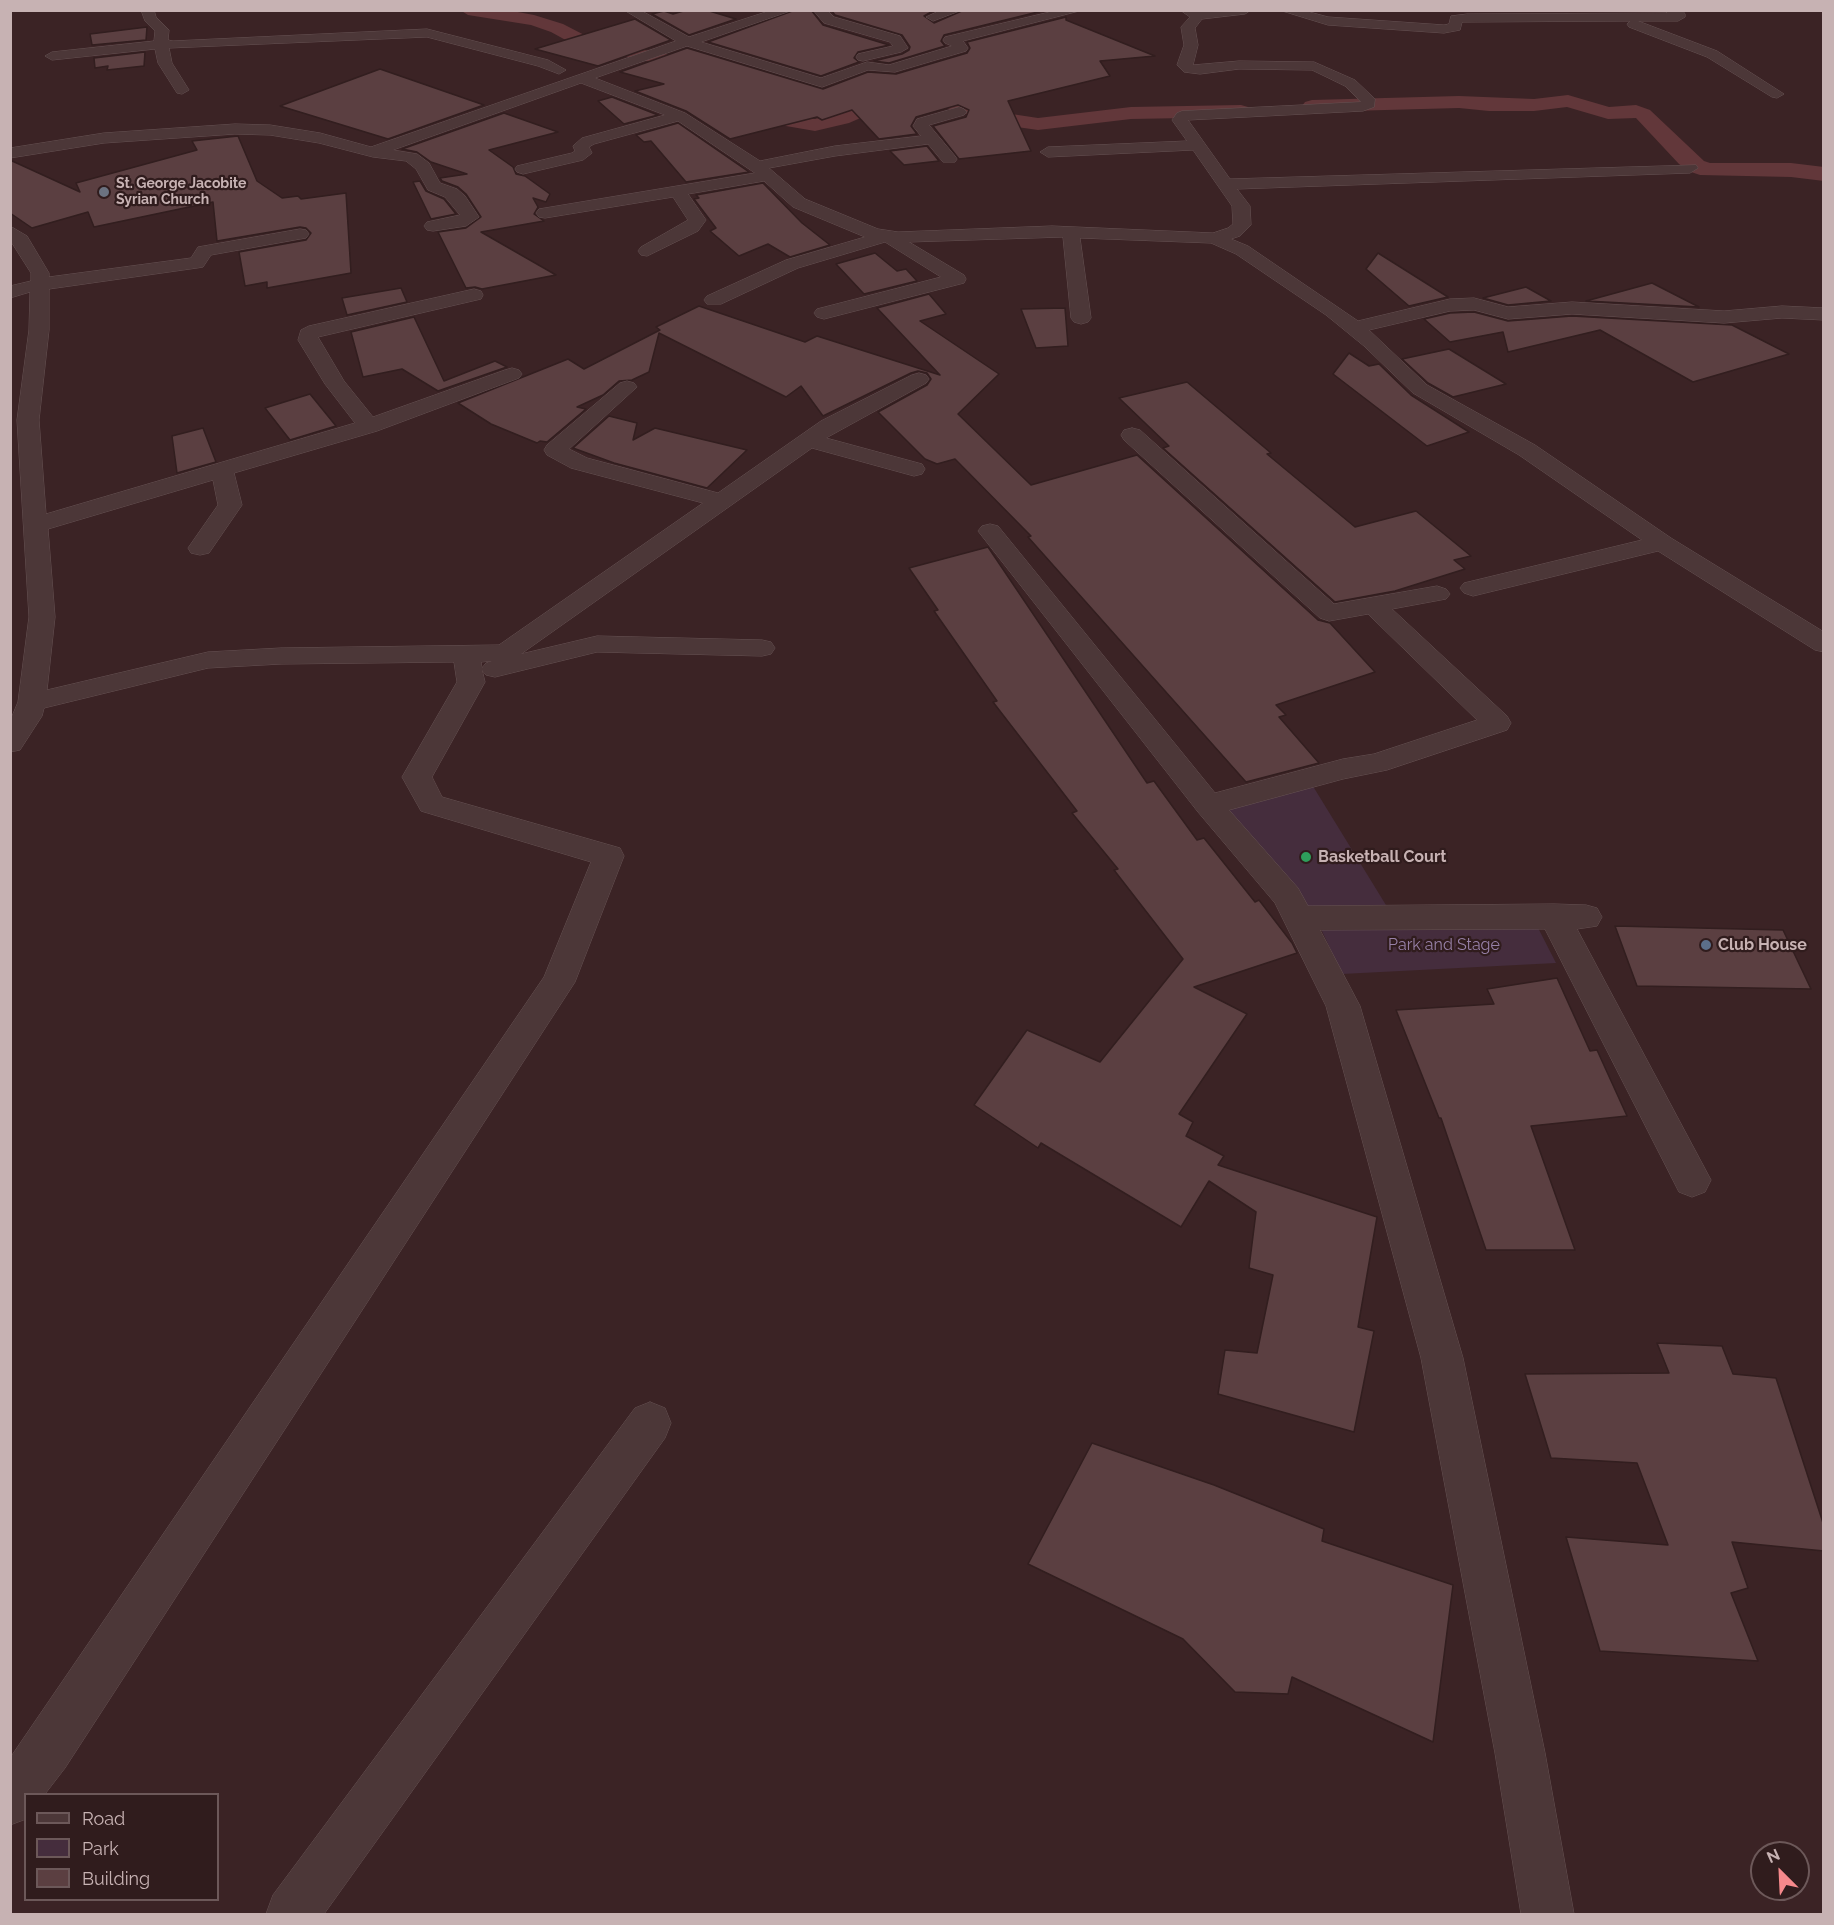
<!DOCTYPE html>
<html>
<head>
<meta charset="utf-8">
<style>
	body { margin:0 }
	#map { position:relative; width:1834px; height:1925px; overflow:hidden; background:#3b2325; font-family:Raleway,sans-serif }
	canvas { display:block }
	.frame { position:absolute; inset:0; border:12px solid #c7b2b3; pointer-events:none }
	.legend { position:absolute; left:24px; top:1793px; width:195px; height:108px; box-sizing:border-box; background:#301c1d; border:2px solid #6c5859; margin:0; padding:8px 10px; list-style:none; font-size:18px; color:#c7b2b3 }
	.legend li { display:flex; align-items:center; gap:12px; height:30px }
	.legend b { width:30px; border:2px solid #6c5859 }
	.north { position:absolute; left:1750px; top:1841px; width:60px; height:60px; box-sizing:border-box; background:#301c1d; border:2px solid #6c5859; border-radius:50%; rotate:336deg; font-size:16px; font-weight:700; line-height:24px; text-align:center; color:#c7b2b3 }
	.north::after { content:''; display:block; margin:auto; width:21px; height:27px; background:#f6898c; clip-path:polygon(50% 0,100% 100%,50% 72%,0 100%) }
</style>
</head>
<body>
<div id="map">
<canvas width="1834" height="1925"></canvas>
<div class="frame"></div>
<ul class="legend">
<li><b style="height:8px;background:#4c3738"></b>Road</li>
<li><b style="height:16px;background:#452d3d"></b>Park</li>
<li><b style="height:16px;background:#5b3f41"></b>Building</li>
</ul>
<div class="north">N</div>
</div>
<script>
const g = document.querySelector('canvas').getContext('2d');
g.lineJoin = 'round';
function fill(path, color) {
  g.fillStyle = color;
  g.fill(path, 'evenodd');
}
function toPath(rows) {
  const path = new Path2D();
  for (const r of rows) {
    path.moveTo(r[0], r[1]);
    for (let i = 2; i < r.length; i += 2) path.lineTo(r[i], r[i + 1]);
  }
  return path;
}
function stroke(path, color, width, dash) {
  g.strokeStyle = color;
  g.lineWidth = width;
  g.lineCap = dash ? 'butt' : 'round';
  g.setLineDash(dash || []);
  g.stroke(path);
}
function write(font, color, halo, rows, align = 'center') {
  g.font = font + ' Raleway,sans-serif';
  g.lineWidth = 4.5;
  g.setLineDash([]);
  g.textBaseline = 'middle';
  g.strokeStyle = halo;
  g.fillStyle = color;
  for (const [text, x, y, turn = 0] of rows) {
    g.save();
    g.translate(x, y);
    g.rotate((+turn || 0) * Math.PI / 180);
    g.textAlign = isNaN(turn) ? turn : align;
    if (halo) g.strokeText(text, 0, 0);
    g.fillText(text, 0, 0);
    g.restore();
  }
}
const green = toPath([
	[1311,783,1389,910,1304,913,1208,805],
	[1534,920,1556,963,1342,974,1321,929]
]);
const canal = toPath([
	[460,10,507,10,534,15,563,24,594,40,705,62,710,72,747,91,763,104,797,116,815,119,860,105,920,95,941,94,1005,113,1038,118,1131,107,1241,105,1248,107,1251,111,1248,115,1241,117,1131,119,1038,130,1003,125,940,106,865,116,849,123,815,131,786,126,749,112,733,99,694,79,690,71,620,55,582,49,551,32,531,25,468,15,460,10],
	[1568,95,1609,107,1636,105,1650,110,1704,161,1710,163,1791,163,1824,167,1824,181,1791,177,1700,175,1688,171,1679,164,1636,118,1608,119,1567,107,1534,111,1489,111,1459,108,1312,112,1305,110,1302,106,1305,102,1312,100,1459,96,1534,99,1568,95]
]);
const building = toPath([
	[687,10,706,10,736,19,689,35,652,14,664,11,673,14,687,10],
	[795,10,811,10,823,25,889,45,858,52,854,58,859,62,821,76,708,42,795,10],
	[831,10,935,10,924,16,934,23,964,10,1046,10,944,35,941,41,945,46,889,63,874,61,902,54,909,50,910,47,902,35,835,15,831,10],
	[1066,17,1066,20,1155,56,1100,61,1110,76,1008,101,1031,151,959,159,933,126,966,117,969,110,958,105,916,117,911,126,917,134,879,139,852,110,822,120,817,117,730,139,686,111,635,91,664,84,620,72,687,48,823,89,868,72,896,74,967,53,970,48,967,42,1066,17],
	[635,19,671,40,598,66,535,49,635,19],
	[147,27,146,40,92,45,90,34,147,27],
	[145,52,144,66,107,70,108,66,95,68,94,58,145,52],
	[380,69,484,105,388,139,280,106,380,69],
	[612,97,658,115,624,124,598,101,612,97],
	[504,113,558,132,489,150,513,167,516,174,525,176,550,194,546,202,533,198,538,207,534,214,544,221,481,232,556,275,482,289,475,287,466,288,438,232,466,228,481,217,466,194,458,187,442,181,440,178,467,174,431,162,417,152,402,149,504,113],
	[678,123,749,172,686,182,651,141,644,142,636,135,678,123],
	[238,136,257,181,282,198,298,196,301,199,346,193,351,273,267,288,267,282,245,286,239,252,306,240,311,233,306,228,300,227,217,241,213,202,94,227,88,212,32,228,10,213,10,160,80,192,76,183,197,150,192,141,238,136],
	[927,146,939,161,904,165,890,151,927,146],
	[420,181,426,191,444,199,456,214,431,219,413,182,420,181],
	[763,183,802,223,830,245,790,257,768,244,739,256,710,231,716,228,694,199,699,198,696,195,763,183],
	[875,253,897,271,906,269,917,281,864,294,836,264,875,253],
	[1378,253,1448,297,1409,306,1366,269,1378,253],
	[1652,283,1699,307,1586,301,1652,283],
	[1526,287,1551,301,1508,305,1483,298,1526,287],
	[401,288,407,302,347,315,342,298,401,288],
	[929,294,946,314,920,321,999,374,958,414,1031,485,1137,455,1318,620,1330,623,1375,672,1276,705,1286,715,1279,717,1319,763,1246,782,1028,537,1031,536,955,459,937,464,925,459,878,412,927,385,931,379,927,373,918,371,911,373,823,416,801,386,786,397,659,333,649,372,632,380,619,381,603,395,577,407,586,409,547,442,540,441,537,443,491,424,458,403,568,359,584,369,660,330,656,327,699,306,805,342,817,336,940,375,877,308,929,294],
	[1065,308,1068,346,1036,348,1021,309,1065,308],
	[1474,312,1508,321,1572,316,1732,325,1789,354,1693,382,1600,330,1508,352,1503,332,1450,342,1424,319,1450,313,1474,312],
	[414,317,444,381,495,361,507,367,438,391,402,369,363,377,351,332,414,317],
	[1449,349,1506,384,1453,397,1428,383,1402,359,1449,349],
	[1349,353,1369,366,1379,364,1411,395,1469,432,1427,446,1333,374,1349,353],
	[1187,382,1271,453,1267,454,1355,527,1416,511,1471,556,1454,560,1465,569,1395,591,1335,602,1163,448,1169,446,1119,398,1187,382],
	[310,394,336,426,290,440,265,408,310,394],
	[609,416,637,423,633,440,655,428,747,450,707,488,614,463,573,448,609,416],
	[203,428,216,462,177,473,172,436,203,428],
	[988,547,1147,783,1154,781,1197,840,1204,838,1255,902,1259,900,1292,943,1297,953,1194,987,1247,1014,1179,1114,1193,1122,1186,1136,1224,1156,1218,1165,1377,1217,1358,1327,1374,1331,1354,1432,1218,1394,1225,1350,1257,1353,1273,1275,1249,1268,1256,1212,1209,1181,1181,1227,1041,1143,1038,1148,974,1105,1027,1030,1100,1062,1183,959,1114,870,1118,869,1072,813,1077,811,993,702,997,701,934,611,938,610,909,568,988,547],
	[1615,926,1783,930,1811,989,1637,986,1615,926],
	[1557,978,1590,1051,1597,1050,1627,1116,1531,1126,1575,1250,1486,1250,1441,1118,1439,1118,1396,1010,1494,1004,1487,989,1557,978],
	[1657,1343,1722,1346,1733,1374,1776,1378,1824,1526,1824,1551,1732,1542,1748,1588,1731,1593,1758,1661,1600,1651,1566,1537,1668,1545,1637,1463,1551,1458,1525,1374,1669,1373,1657,1343],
	[1092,1443,1214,1485,1324,1529,1322,1541,1453,1585,1433,1742,1292,1677,1288,1694,1235,1692,1183,1639,1028,1564,1092,1443]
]);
const minor = toPath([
	[141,10,154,10,156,17,169,30,168,40,173,41,427,29,548,60,566,70,559,74,538,66,427,37,169,48,172,63,189,90,182,94,177,93,158,63,155,49,52,60,45,56,52,52,154,41,155,31,145,21,141,10],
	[624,10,640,10,689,37,772,10,793,10,701,42,821,78,867,62,889,65,952,46,945,43,943,40,945,37,1058,10,1083,10,963,41,968,48,966,51,895,72,868,70,822,87,687,46,595,78,685,113,760,161,835,146,921,136,913,126,917,119,959,107,964,109,967,112,964,115,929,125,955,156,957,159,955,162,943,162,928,144,835,156,769,168,805,199,878,229,898,232,1052,226,1213,233,1228,228,1233,224,1232,206,1193,150,1048,157,1040,152,1048,147,1187,141,1172,120,1177,113,1182,111,1361,102,1345,86,1312,70,1239,69,1200,74,1184,72,1177,65,1184,45,1181,27,1190,17,1180,10,1251,10,1245,14,1202,19,1195,28,1198,45,1193,65,1239,61,1314,62,1355,80,1375,99,1374,107,1363,111,1188,120,1230,179,1696,165,1698,168,1690,173,1237,189,1250,206,1251,225,1240,236,1231,239,1248,246,1358,321,1450,299,1474,298,1508,307,1572,302,1724,311,1782,306,1824,308,1824,320,1782,318,1724,323,1572,314,1508,319,1474,310,1450,311,1369,330,1427,385,1535,445,1671,538,1824,632,1824,652,1815,650,1658,551,1473,596,1464,593,1460,588,1464,583,1642,540,1519,455,1413,393,1364,346,1326,315,1236,254,1211,243,1080,238,1091,318,1088,322,1081,324,1074,322,1071,318,1063,237,909,242,964,275,966,279,964,283,824,319,817,317,814,313,817,309,941,277,885,242,798,268,721,304,707,304,704,300,707,296,786,260,865,237,793,207,764,181,688,194,706,220,698,231,647,256,641,255,638,251,641,247,688,220,673,197,545,218,539,217,536,213,539,209,755,173,678,121,594,144,589,147,592,153,583,160,523,174,517,172,515,169,517,166,572,153,575,151,573,146,582,138,665,115,581,83,393,150,417,154,429,163,440,183,457,189,465,196,479,217,466,226,433,231,427,230,424,226,427,222,460,215,445,197,428,190,416,169,406,161,373,157,319,143,270,135,235,134,104,143,10,158,10,148,104,133,235,124,270,125,320,133,371,147,676,41,624,10],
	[813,10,827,10,834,17,900,36,908,48,901,52,863,61,858,60,856,57,858,54,893,46,890,42,824,23,813,10],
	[941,10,962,10,933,21,926,17,941,10],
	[1279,10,1302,10,1328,17,1444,25,1449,24,1451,16,1467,14,1667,13,1665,10,1682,10,1685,14,1685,17,1678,21,1638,21,1717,51,1784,94,1777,98,1772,97,1707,57,1629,27,1627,24,1630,21,1467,22,1462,22,1460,30,1444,33,1328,25,1279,10],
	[10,226,27,236,49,273,49,277,191,258,198,247,300,229,306,230,309,234,306,238,300,239,211,255,203,267,197,268,49,289,49,330,39,420,46,514,355,423,325,384,298,340,301,330,309,326,474,289,481,291,483,295,481,299,318,337,344,381,373,417,505,370,512,368,519,370,522,374,519,378,377,431,234,473,242,505,209,553,200,555,191,553,188,548,218,505,213,480,48,529,55,617,47,690,208,652,281,648,499,645,703,503,571,468,547,455,544,450,547,445,620,383,627,381,634,383,637,387,569,449,587,458,718,493,821,421,912,375,919,373,926,375,929,379,926,383,826,438,922,464,925,469,922,474,914,476,812,448,521,654,597,636,762,640,771,642,775,648,771,654,762,656,597,652,495,677,486,675,482,670,485,682,432,777,442,797,620,848,624,856,575,982,65,1768,45,1794,26,1794,26,1819,10,1825,10,1758,544,977,591,862,421,811,402,777,457,682,454,662,281,664,208,668,44,708,42,716,20,750,10,752,10,721,18,702,29,617,17,420,29,330,30,292,10,298,10,286,31,281,31,273,10,240,10,226],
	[492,661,486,663,482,668,481,662,492,661],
	[1132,428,1140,430,1334,604,1437,586,1446,589,1450,594,1446,599,1392,609,1507,716,1511,723,1507,730,1387,770,1343,779,1229,810,1298,888,1308,906,1554,904,1586,905,1597,908,1602,917,1597,926,1577,929,1711,1180,1705,1192,1692,1197,1679,1192,1545,929,1320,930,1360,1006,1463,1358,1545,1753,1574,1914,1521,1914,1495,1753,1421,1358,1326,1006,1275,903,1198,812,978,531,982,526,990,524,998,526,1215,793,1343,759,1374,754,1477,720,1368,614,1329,621,1320,618,1124,440,1121,435,1124,430,1132,428],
	[650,1402,665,1408,671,1423,665,1438,324,1914,266,1914,273,1895,635,1408,650,1402]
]);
const markers = [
	[104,192,6,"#6b7280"],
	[1306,857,6,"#2e9e5b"],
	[1706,945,6,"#5c6f8a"]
];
const farPoinames = [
	["St. George Jacobite",116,184],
	["Syrian Church",116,200]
];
const poiNames = [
	["Basketball Court",1318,857],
	["Club House",1718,945]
];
const parkNames = [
	["Park and Stage",1444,945]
];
fill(green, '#452d3d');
fill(canal, '#62373a');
fill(building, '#5b3f41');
stroke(building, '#321e1f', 1.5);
stroke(minor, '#665253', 1);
fill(minor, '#4c3738');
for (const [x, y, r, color] of markers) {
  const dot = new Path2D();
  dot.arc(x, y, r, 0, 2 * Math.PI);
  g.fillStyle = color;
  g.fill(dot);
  stroke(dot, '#301c1d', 2);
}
write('bold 14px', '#c7b2b3', '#301c1d', farPoinames, 'left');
write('bold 16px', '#c7b2b3', '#301c1d', poiNames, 'left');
write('16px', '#9780a7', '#301c1d', parkNames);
</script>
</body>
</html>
